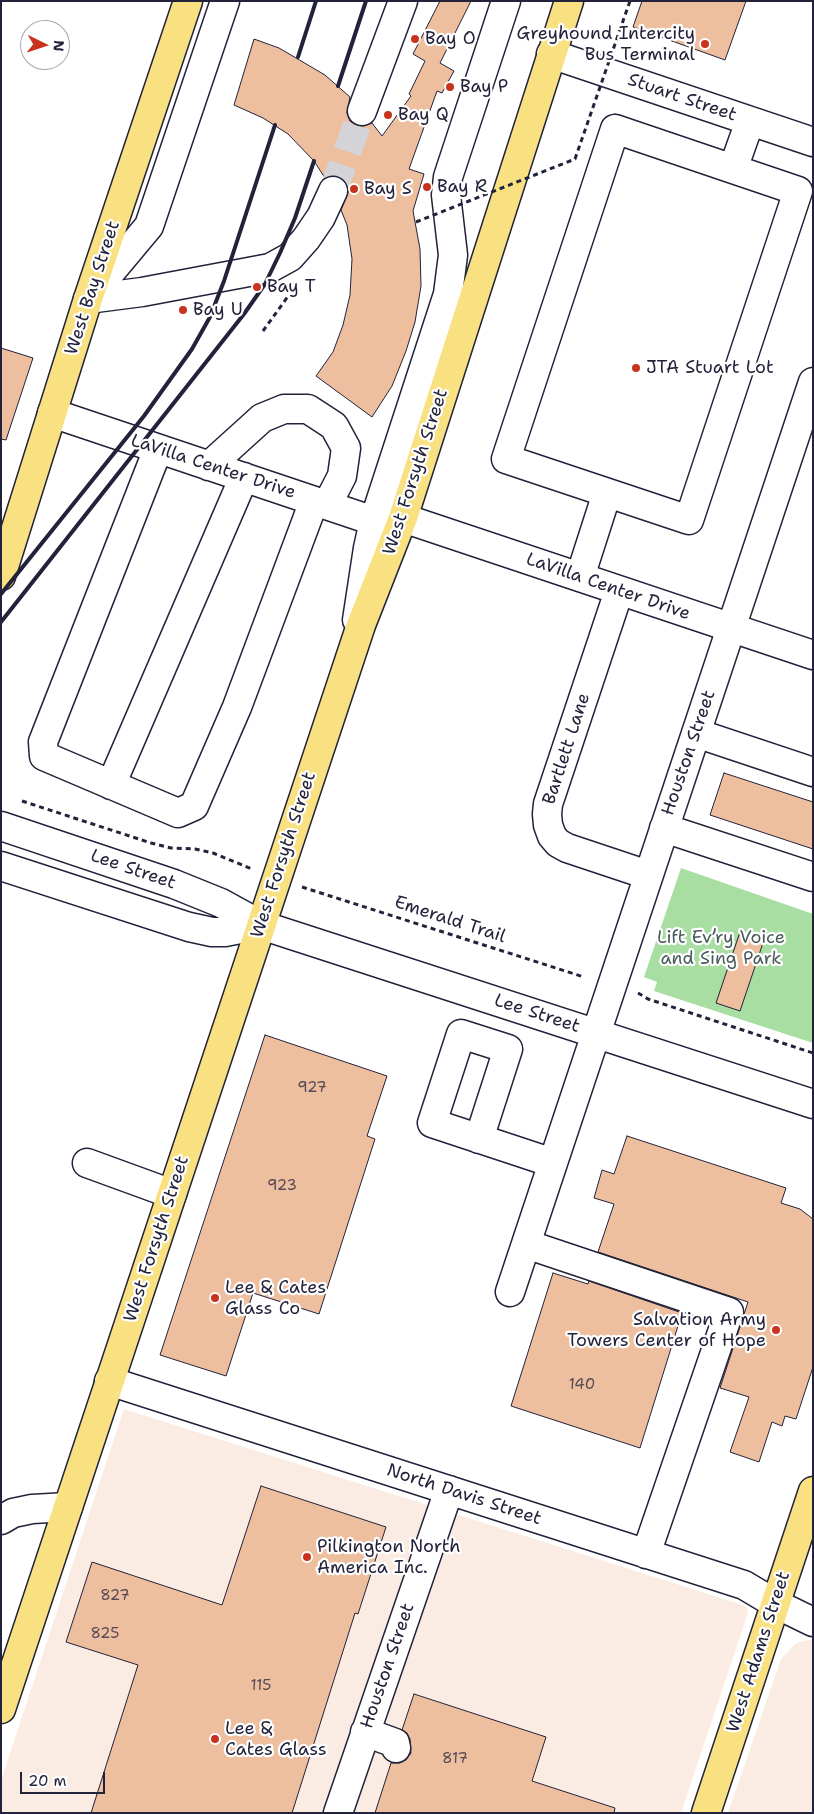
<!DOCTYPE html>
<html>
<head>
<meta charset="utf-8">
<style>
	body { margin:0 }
	#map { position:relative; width:814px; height:1814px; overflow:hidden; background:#fff; font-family:"Shantell Sans",sans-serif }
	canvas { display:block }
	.frame { position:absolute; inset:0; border:2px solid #22223b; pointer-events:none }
	.north { position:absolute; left:20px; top:20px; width:50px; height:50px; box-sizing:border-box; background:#fff; border:1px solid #a7a7b1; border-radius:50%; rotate:94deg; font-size:14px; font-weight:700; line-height:20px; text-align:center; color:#22223b }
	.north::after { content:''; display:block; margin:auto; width:18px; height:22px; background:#c8321e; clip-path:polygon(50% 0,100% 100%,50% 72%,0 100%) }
	.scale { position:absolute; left:20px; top:1772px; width:85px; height:22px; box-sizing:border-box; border:2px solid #22223b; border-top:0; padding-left:6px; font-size:15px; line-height:18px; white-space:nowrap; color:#22223b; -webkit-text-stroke:4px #fff; paint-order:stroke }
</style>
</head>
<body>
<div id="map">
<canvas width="814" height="1814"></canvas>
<div class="frame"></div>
<div class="north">N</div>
<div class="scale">20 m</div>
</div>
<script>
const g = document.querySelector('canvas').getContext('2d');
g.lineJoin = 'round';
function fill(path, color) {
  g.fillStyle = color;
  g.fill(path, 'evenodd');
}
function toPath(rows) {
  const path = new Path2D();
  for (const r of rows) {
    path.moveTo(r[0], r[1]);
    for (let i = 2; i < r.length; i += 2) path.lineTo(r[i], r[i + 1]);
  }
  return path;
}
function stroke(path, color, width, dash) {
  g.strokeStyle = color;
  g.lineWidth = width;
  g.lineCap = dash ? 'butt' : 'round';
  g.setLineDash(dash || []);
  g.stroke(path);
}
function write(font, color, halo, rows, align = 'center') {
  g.font = font + ' "Shantell Sans",sans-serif';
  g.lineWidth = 4.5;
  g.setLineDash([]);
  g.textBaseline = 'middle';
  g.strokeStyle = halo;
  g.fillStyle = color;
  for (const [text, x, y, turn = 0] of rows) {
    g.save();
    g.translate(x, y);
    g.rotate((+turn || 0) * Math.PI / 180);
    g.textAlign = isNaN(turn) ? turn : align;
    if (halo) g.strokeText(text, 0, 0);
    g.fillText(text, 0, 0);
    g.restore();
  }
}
const built = toPath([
	[124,1409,746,1606,748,1613,681,1813,1,1813,1,1780],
	[813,1639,813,1813,728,1813,781,1659,796,1643]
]);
const green = toPath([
	[681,868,813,914,813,1043,654,991,657,982,644,977]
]);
const building = toPath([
	[440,1,471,1,440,63,454,71,442,93,437,91,409,169,424,174,413,211,420,249,421,286,415,322,406,351,392,386,372,417,316,376,333,352,343,325,350,295,352,259,347,225,341,210,349,190,346,182,339,177,332,175,325,178,314,161,288,134,263,118,234,105,254,39,279,48,325,75,350,97,347,113,350,121,356,125,364,126,372,123,382,136,411,96,409,94,425,61,413,54,440,1],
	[642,1,746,1,725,60,633,27,642,1],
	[1,348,33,358,6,440,1,439,1,348],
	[724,773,813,802,813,849,710,815,724,773],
	[739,935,763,943,740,1011,716,1003,739,935],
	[265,1035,387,1076,367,1136,375,1139,319,1314,253,1293,226,1376,160,1355,265,1035],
	[627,1136,786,1188,781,1203,800,1209,813,1219,813,1367,796,1419,785,1416,782,1426,772,1422,759,1462,730,1452,749,1397,720,1388,748,1302,598,1252,614,1204,594,1198,602,1170,614,1174,627,1136],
	[553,1273,588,1284,589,1281,682,1313,640,1448,511,1406,553,1273],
	[261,1486,386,1527,358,1614,355,1613,292,1813,91,1813,138,1665,66,1642,92,1562,222,1605,261,1486],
	[414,1694,546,1737,532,1781,615,1808,614,1813,375,1813,391,1763,400,1763,406,1760,411,1753,410,1739,407,1733,402,1730,414,1694]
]);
const minorTunnel = toPath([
	[333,191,362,111]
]);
const path = toPath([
	[263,331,294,288],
	[22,801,151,843,171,848,195,849,213,853,252,869],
	[302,887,584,977],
	[638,993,648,999,813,1053]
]);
const minor = toPath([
	[551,54,813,142],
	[362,111,403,1],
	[615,129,798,191,689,520,506,459,615,129],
	[733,169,750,121],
	[88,299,149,226,225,1],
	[88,299,142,292,270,268,290,257,306,239,321,217,333,191],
	[52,413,374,521],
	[158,449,43,742,44,756,178,813,194,806,237,707,314,501],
	[209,466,262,418,284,409,308,409,334,426,346,448,342,476,327,505],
	[403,518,813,655],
	[580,577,607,493],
	[619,591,548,804,547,814,548,825,552,836,558,843,567,848,648,875],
	[357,620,368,548,374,521,448,294,453,255,446,195,448,177,506,1],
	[696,733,813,772],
	[111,785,244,477],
	[1,826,174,884,221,903,261,925,813,1104],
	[664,828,813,877],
	[1,866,189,927,212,932,225,932,261,925],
	[479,1139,508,1049,461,1034,432,1123,553,1163],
	[87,1163,172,1194],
	[526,1244,729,1312,646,1554],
	[510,1292,813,382],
	[109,1381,744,1585,776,1604,813,1622],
	[1,1520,13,1513,32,1509,68,1507],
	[365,1732,395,1743,396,1748],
	[338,1813,449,1490]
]);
const major = toPath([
	[1,576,88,299,188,1],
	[1,1709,361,625,403,518,569,1],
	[706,1813,813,1491]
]);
const rail = toPath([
	[298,57,316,1],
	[338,86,366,1],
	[1,594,144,416,192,349,210,317,224,281,275,125],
	[1,622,244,314,265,284,280,253,295,218,314,161]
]);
const pathBridge = toPath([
	[416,222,575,159,630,1]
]);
const markers = [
	[415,39,5,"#c8321e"],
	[705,44,5,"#c8321e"],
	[450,87,5,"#c8321e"],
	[388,115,5,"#c8321e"],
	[427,187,5,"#c8321e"],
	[354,189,5,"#c8321e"],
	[257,287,5,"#c8321e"],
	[183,310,5,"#c8321e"],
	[636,368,5,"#c8321e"],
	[215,1298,5,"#c8321e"],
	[776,1330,5,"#c8321e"],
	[307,1557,5,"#c8321e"],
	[215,1739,5,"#c8321e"]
];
const numberNames = [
	["927",312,1088],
	["923",282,1186],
	["140",582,1385],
	["827",115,1596],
	["825",105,1634],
	["115",261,1686],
	["817",455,1759]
];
const poiNames = [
	["Greyhound Intercity",695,34,"right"],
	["Bus Terminal",695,55,"right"],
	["Bay O",425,39],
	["Bay P",460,87],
	["Bay Q",398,115],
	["Bay R",437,187],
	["Bay S",364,189],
	["Bay T",267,287],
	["Bay U",193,310],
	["JTA Stuart Lot",646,368],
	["Lee & Cates",225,1288],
	["Glass Co",225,1309],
	["Salvation Army",766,1320,"right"],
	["Towers Center of Hope",766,1341,"right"],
	["Pilkington North",317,1547],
	["America Inc.",317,1568],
	["Lee &",225,1729],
	["Cates Glass",225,1750]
];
const streetNames = [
	["Stuart Street",682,98,19],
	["West Bay Street",93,288,-72],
	["LaVilla Center Drive",213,467,18],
	["West Forsyth Street",416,472,-72],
	["LaVilla Center Drive",608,587,19],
	["Bartlett Lane",567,749,-72],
	["Houston Street",689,753,-71],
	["West Forsyth Street",284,855,-72],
	["Lee Street",133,870,19],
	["Emerald Trail",450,920,18],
	["Lee Street",537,1014,18],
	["West Forsyth Street",157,1239,-72],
	["North Davis Street",464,1495,18],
	["West Adams Street",759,1652,-72],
	["Houston Street",388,1666,-71]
];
const parkNames = [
	["Lift Ev’ry Voice",721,938],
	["and Sing Park",721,959]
];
fill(built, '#faece2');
fill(green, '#a8dea1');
fill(building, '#eebf9e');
stroke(building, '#22223b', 1);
stroke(minorTunnel, '#d3d3d8', 28, [28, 14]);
stroke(minor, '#22223b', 31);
stroke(major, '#22223b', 31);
stroke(path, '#22223b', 3, [5, 4]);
stroke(minor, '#fff', 28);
stroke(major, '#f9e181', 28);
stroke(rail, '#22223b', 4);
stroke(pathBridge, '#22223b', 3, [5, 4]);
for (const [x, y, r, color] of markers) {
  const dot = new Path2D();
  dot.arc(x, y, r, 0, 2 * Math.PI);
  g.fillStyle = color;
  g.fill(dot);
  stroke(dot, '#fff', 2);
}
write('15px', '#554954', null, numberNames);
write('18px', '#22223b', '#fff', poiNames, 'left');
write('18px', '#22223b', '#fff', streetNames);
write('18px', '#4a5a5a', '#fff', parkNames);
</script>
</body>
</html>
